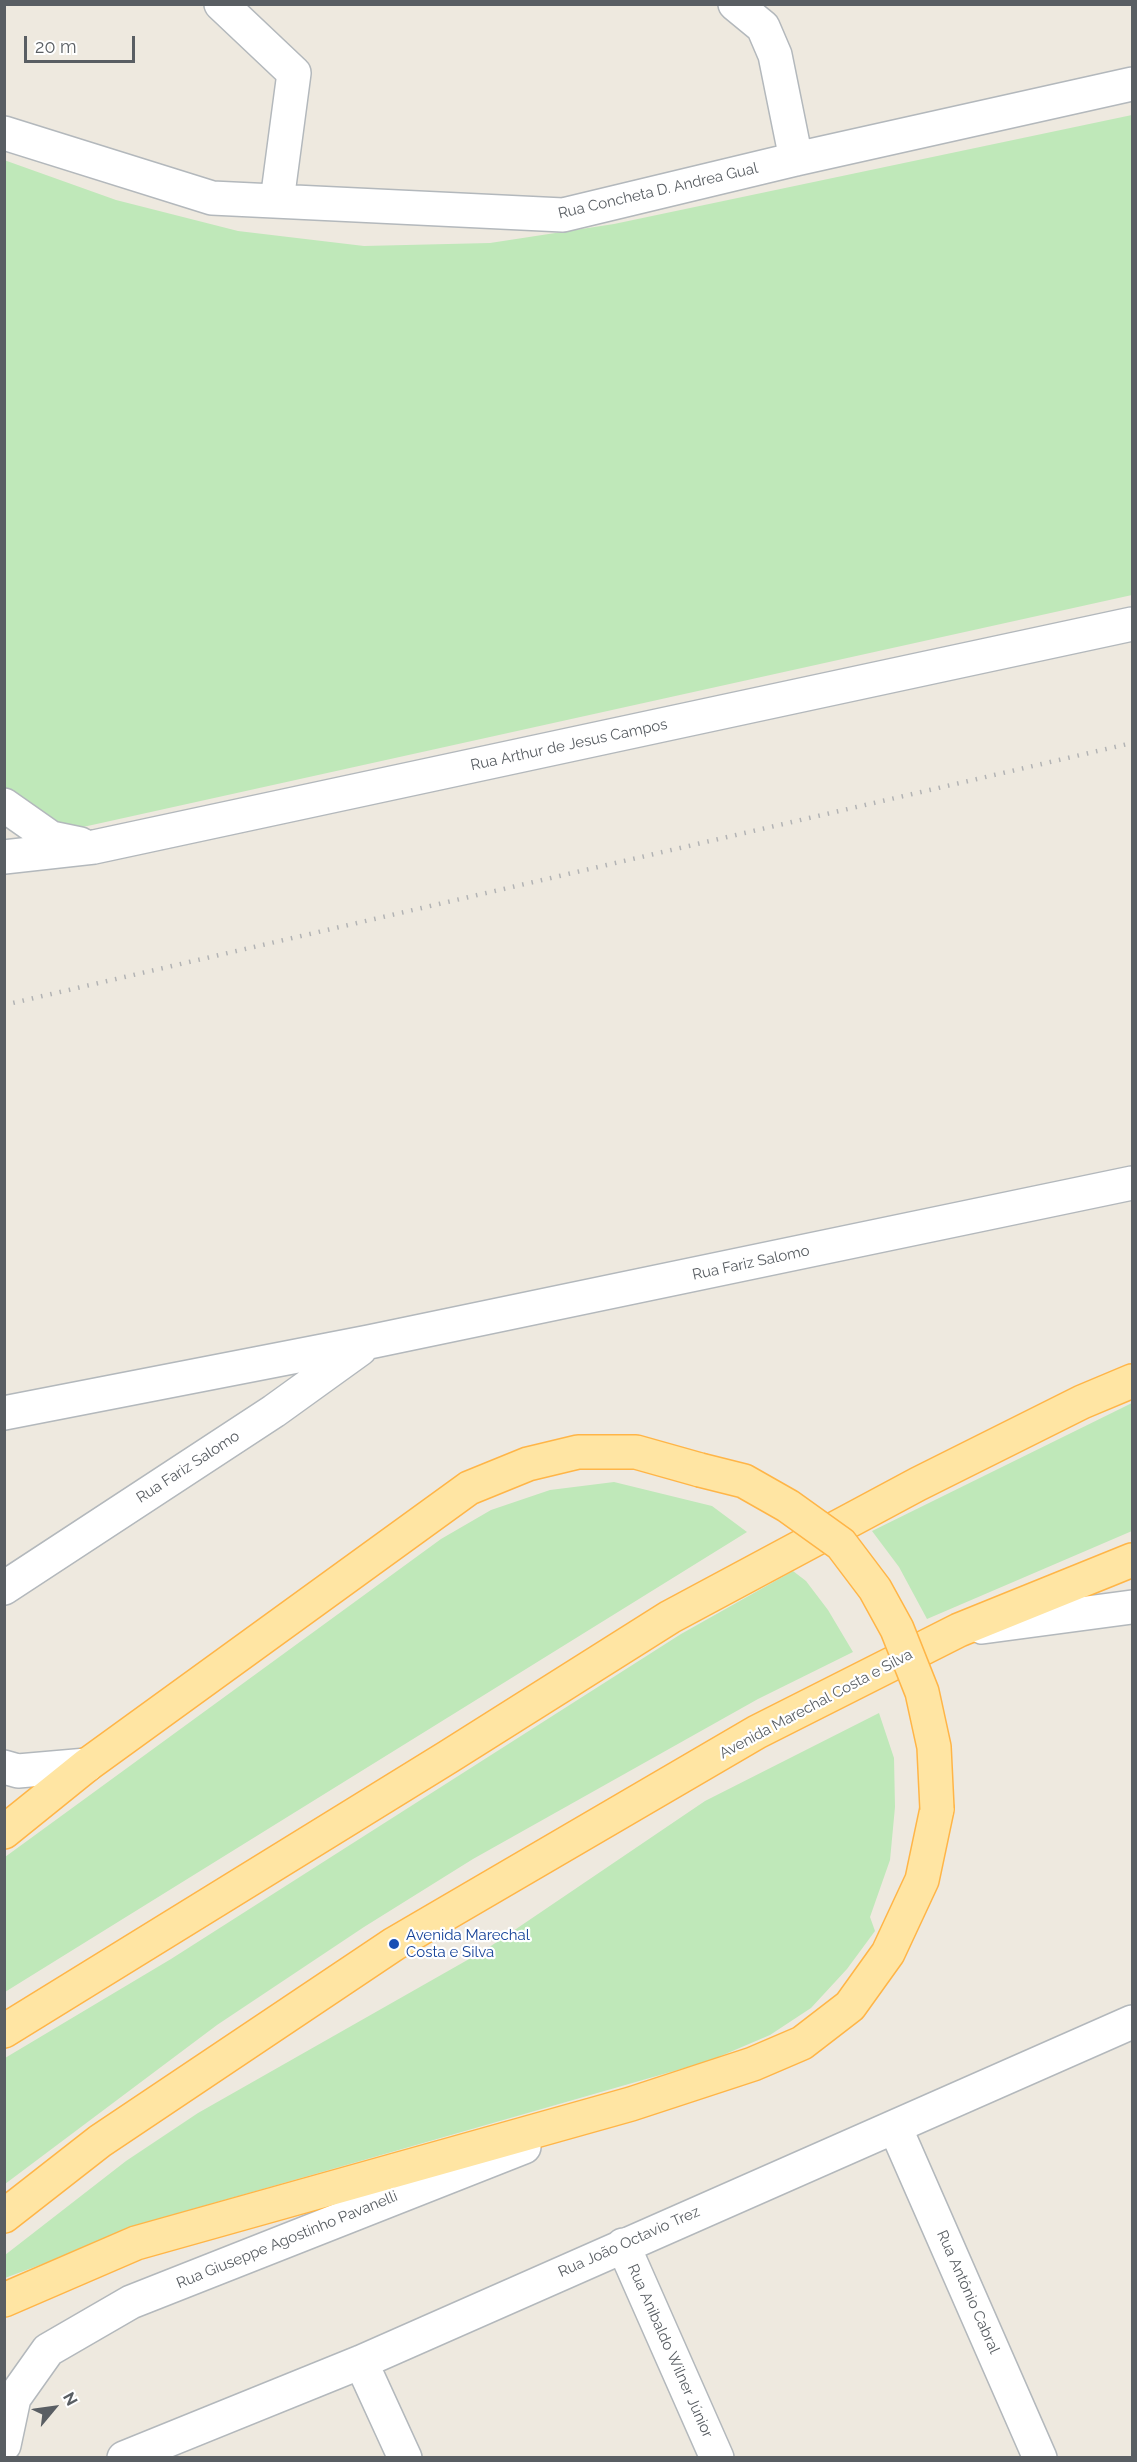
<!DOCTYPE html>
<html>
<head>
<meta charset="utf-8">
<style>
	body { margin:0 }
	#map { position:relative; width:1137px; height:2462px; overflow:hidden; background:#eee9df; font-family:Raleway,sans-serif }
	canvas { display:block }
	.frame { position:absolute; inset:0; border:6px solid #595e63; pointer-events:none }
	.north { position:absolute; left:24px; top:2378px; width:60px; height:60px; -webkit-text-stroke:4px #fff; paint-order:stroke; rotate:61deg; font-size:16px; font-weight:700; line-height:24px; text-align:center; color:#595e63 }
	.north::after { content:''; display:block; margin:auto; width:21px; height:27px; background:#595e63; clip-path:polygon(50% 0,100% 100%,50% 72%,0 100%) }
	.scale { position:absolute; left:24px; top:36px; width:111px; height:27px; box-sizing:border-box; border:3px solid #595e63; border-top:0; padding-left:8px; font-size:18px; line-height:21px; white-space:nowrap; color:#595e63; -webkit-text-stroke:4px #fff; paint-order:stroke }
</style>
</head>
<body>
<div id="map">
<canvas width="1137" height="2462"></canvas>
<div class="frame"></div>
<div class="north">N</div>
<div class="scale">20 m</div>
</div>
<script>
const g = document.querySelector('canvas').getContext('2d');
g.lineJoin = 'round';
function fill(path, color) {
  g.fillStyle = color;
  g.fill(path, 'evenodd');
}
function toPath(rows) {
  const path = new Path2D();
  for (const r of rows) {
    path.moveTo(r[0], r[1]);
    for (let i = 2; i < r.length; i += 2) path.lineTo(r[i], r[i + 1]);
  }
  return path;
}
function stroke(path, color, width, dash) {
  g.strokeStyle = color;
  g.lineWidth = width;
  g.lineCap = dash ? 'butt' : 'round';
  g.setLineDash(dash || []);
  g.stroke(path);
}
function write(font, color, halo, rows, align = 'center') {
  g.font = font + ' Raleway,sans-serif';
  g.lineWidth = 4.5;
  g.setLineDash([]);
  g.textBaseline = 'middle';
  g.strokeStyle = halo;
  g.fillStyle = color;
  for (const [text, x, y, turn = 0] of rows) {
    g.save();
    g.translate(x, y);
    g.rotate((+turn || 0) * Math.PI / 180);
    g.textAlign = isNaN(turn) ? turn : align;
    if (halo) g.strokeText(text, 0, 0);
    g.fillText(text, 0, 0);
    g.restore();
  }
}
const green = toPath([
	[1132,115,1132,595,83,827,62,827,5,796,4,160,116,200,238,231,364,246,490,243,614,224],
	[1132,1403,1132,1531,927,1619,899,1567,872,1531],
	[614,1482,712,1506,747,1532,5,1992,5,1857,441,1539,491,1510,550,1490],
	[793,1571,806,1581,828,1610,853,1652,758,1699,473,1859,364,1927,217,2025,5,2184,5,2058,171,1959,681,1634],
	[879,1713,894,1758,895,1807,890,1860,870,1917,875,1931,847,1969,811,2008,770,2035,709,2061,179,2213,5,2278,5,2255,126,2161,198,2113,485,1950,705,1801]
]);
const minor = toPath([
	[221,4,294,73,277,201],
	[735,4,763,27,775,55,796,159],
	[4,133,212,198,563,215,796,159,1132,84],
	[4,805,51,838,80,844],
	[4,857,94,847,1132,624],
	[4,1413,369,1342,1132,1183],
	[4,1588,274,1411,360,1349],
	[982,1627,1132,1607],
	[4,1767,18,1771,87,1765],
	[895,2127,1040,2458],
	[623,2245,717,2458],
	[361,2362,405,2458],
	[4,2445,14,2398,48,2350,131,2302,524,2147],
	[124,2458,361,2362,1132,2022]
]);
const major = toPath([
	[4,1832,87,1765,469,1488,528,1464,578,1452,636,1452,700,1470],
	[4,2031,448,1757,670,1617,918,1484,1082,1402,1132,1381],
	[4,2216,100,2141,394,1944,757,1732,959,1630,1132,1560],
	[4,2300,136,2243,631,2104,753,2064,802,2043,850,2006,888,1953,922,1880,937,1809]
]);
const rail = toPath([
	[4,1005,1132,743]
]);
const majorBridge = toPath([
	[700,1470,744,1481,788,1506,841,1544,875,1589,897,1629,922,1692,934,1747,937,1809]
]);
const markers = [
	[394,1944,6,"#1a4fb4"]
];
const streetNames = [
	["Rua Concheta D. Andrea Gual",658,191,-13],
	["Rua Arthur de Jesus Campos",569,745,-12],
	["Rua Fariz Salomo",751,1263,-12],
	["Rua Fariz Salomo",188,1467,-33],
	["Avenida Marechal Costa e Silva",816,1704,-28],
	["Rua Giuseppe Agostinho Pavanelli",287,2240,-22],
	["Rua João Octavio Trez",629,2242,-24],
	["Rua Antônio Cabral",968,2292,66],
	["Rua Anibaldo Wilner Júnior",670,2351,66]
];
const transitNames = [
	["Avenida Marechal",406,1935],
	["Costa e Silva",406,1952]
];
fill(green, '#bfe8b9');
stroke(minor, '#b3b8bc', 36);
stroke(major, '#ffb547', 36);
stroke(minor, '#fff', 33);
stroke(major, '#ffe5a3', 33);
stroke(rail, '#b2b3b4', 4.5, [1.5, 8]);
stroke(majorBridge, '#ffb547', 36, []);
stroke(majorBridge, '#ffe5a3', 33);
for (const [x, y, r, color] of markers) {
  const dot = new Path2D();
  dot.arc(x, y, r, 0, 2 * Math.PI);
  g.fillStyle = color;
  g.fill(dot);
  stroke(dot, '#fff', 2);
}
write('15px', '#595e63', '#fff', streetNames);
write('15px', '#164399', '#fff', transitNames, 'left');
</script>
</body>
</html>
